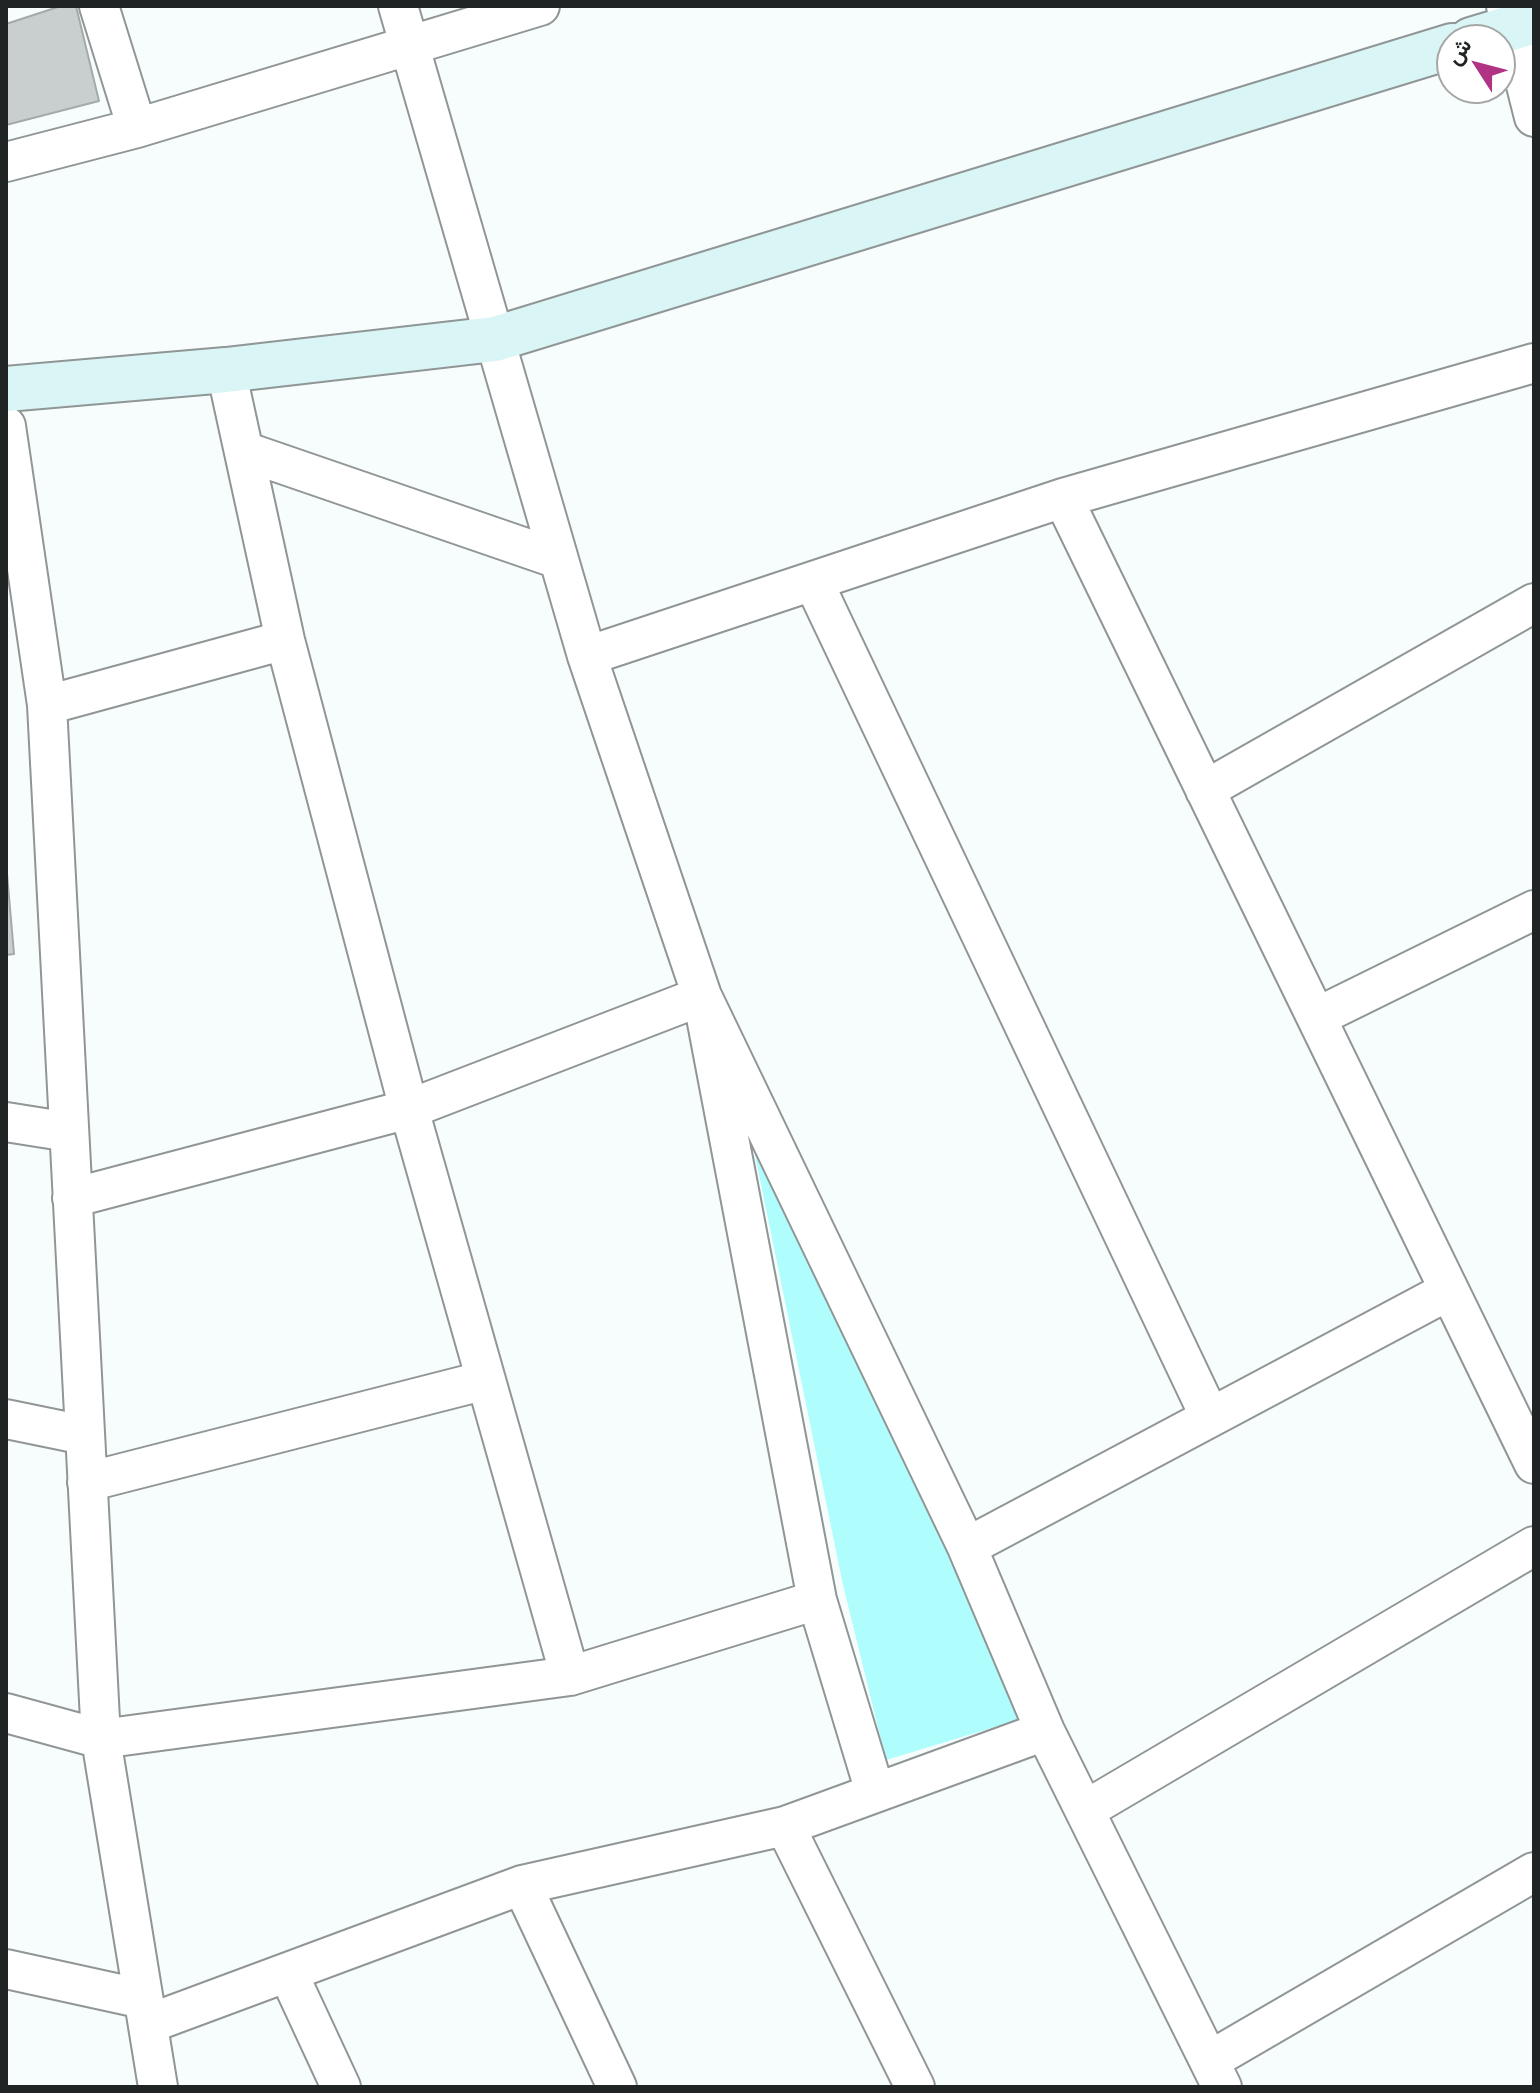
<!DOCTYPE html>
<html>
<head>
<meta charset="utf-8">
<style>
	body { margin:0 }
	#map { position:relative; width:1540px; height:2093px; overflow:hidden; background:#f7fdfd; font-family:Raleway,Vazirmatn,sans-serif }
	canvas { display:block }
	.frame { position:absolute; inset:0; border:8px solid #212424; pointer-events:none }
	.north { position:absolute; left:1436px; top:24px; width:80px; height:80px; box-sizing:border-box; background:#fff; border:2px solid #a6a7a7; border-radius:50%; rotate:306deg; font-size:22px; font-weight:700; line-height:32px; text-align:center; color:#212424 }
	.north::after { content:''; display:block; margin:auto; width:28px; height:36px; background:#b03384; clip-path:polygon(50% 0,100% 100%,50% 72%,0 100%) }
</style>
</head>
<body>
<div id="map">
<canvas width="1540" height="2093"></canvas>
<div class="frame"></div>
<div class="north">ش</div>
</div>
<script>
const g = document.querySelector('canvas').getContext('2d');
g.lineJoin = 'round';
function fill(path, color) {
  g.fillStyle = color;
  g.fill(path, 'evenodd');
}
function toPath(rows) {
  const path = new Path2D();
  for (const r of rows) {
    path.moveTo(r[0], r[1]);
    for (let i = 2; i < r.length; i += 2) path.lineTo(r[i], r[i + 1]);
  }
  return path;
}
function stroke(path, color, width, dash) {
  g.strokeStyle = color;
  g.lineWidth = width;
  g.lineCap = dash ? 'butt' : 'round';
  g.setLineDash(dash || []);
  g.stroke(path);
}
const green = toPath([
	[753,1145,945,1548,1018,1720,886,1760,843,1585]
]);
const building = toPath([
	[61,6,76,6,99,101,6,125,6,24,61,6],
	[6,862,14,954,6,955,6,862]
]);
const street = toPath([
	[99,6,137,128],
	[398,6,587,656,702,996,817,1600,875,1792],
	[1506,6,1534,117],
	[6,162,137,128,540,6],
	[226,370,285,640,409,1109,570,1676],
	[6,426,47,705,101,1739,158,2087],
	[244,451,558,559],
	[1063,498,1534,1464],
	[813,581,1210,1417],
	[587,656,1063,498,1534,363],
	[47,705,285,640],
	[1205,790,1534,603],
	[1317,1017,1534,910],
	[6,1122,69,1132],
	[72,1198,409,1109,702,996,967,1547,1045,1731,1222,2087],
	[6,1419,84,1435],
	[87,1482,486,1380],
	[967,1547,1448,1291],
	[6,1713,101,1739,570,1676,817,1600],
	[1087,1809,1534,1546],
	[785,1826,915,2087],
	[522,1885,617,2087],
	[6,1969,143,1999],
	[288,1973,341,2087],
	[148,2024,522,1885,785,1826,1045,1731],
	[1209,2061,1534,1872]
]);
const secondary = toPath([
	[1471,40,1534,21],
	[6,389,226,370,495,339,1452,46]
]);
fill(green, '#affdfc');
fill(building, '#c9cfcf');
stroke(building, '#a4aaaa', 2);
stroke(street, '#909595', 42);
stroke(secondary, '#909595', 48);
stroke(street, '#fff', 38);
stroke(secondary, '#d9f5f5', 44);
</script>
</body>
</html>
